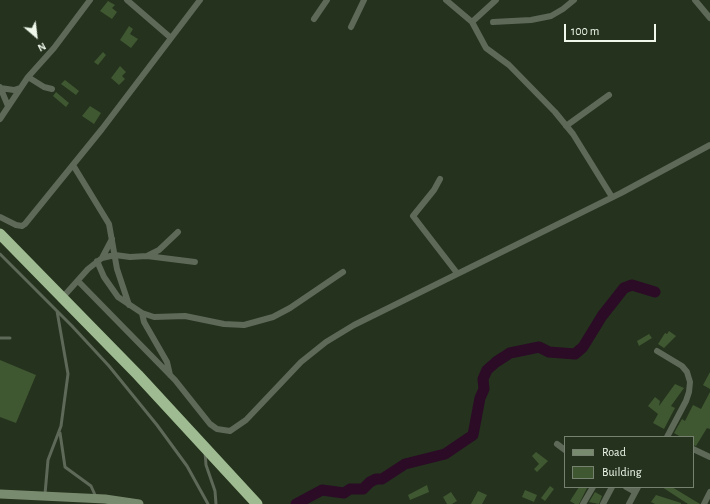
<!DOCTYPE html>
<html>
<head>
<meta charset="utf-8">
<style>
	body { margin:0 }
	#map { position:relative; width:710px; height:504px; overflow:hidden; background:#25321e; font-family:"Alegreya Sans",sans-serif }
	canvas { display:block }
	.legend { position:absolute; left:564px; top:436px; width:130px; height:52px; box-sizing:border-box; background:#25321e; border:1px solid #768170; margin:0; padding:5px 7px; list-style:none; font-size:12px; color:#eff8eb }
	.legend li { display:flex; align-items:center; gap:8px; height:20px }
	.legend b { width:20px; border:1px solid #768170 }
	.north { position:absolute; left:16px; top:16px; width:40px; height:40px; -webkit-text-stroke:3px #25321e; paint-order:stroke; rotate:152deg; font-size:11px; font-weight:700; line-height:16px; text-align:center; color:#eff8eb }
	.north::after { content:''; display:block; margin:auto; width:14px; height:18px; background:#eff8eb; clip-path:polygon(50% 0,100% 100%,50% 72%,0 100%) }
	.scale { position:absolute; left:564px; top:24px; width:92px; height:18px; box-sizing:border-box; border:2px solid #eff8eb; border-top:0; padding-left:5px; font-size:12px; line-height:14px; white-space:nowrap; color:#eff8eb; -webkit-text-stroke:3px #25321e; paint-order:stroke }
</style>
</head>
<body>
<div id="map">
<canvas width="710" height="504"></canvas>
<ul class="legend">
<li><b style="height:5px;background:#798b6f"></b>Road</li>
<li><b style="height:11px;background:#3f5831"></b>Building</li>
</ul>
<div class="north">N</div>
<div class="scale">100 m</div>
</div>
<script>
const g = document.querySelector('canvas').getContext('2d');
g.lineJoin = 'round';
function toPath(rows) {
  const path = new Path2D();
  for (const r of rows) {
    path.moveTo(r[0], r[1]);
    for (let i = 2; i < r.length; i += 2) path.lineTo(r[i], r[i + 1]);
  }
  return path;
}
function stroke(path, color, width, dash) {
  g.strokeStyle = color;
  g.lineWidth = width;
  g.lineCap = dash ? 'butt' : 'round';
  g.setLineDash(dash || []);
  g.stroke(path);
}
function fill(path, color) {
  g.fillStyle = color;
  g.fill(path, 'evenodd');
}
const river = toPath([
	[296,504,322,490,344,493,350,489,363,489,370,482,376,479,382,479,405,464,445,454,473,435,480,398,484,389,483,379,487,370,496,362,510,353,539,347,549,352,575,354,583,347,602,316,624,288,632,285,655,292]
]);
const building = toPath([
	[108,1,115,5,112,8,117,12,112,19,100,11],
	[129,26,133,29,130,34,138,39,131,48,120,40],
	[103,52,106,55,98,65,94,62],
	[120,66,126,72,122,76,125,79,119,85,111,78],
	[65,80,79,91,76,95,61,84],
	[56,92,69,103,66,107,53,96],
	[90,106,101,113,94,124,82,116],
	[669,331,676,336,664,348,658,344,665,333,667,334],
	[649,334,652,338,639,346,637,341],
	[0,360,36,375,16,423,0,417],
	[710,372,710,389,703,385],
	[675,384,684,388,671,406,675,408,664,429,653,423,658,414,648,406,655,397,660,401,659,406],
	[710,392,710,429,707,428,696,446,693,445,693,437,681,437,674,433,682,419,685,421,693,405,701,409],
	[536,452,548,461,537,472,534,469,539,464,532,456],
	[427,485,429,492,410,500,408,495],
	[550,486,554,489,545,501,541,498],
	[579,487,587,488,579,504,575,504,570,501],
	[662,487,672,487,700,504,688,504],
	[525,490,537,495,534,502,522,497],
	[478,491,487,495,482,504,471,504],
	[451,492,457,501,452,504,447,504,443,497],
	[595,492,602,496,599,504,589,502],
	[656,495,681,503,681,504,655,504,651,502]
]);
const lane = toPath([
	[0,254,72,326,109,366,157,425,187,466,208,504],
	[0,338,10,338],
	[60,433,65,467,91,486,96,497],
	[205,452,206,465,215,491,216,504],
	[45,494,48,460,61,426,68,374,57,311]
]);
const street = toPath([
	[127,0,171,38],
	[446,0,472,22,486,48,509,65,555,112,573,134,612,197],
	[695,0,710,18],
	[314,19,327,0],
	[472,22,496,0],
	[493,22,531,20,551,16,563,9,574,0],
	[351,27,364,0],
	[28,77,44,87,52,89],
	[0,87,8,106],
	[0,88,14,90,20,88],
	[0,119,28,77,54,48,90,0],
	[566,126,609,95],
	[73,165,109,224,117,269,129,305],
	[440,179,434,190,413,216,457,273],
	[0,217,16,225,22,226,25,224,102,129,200,0],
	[147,256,195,262],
	[102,258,112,239],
	[97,261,104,277,118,297,142,313,154,317,185,316,224,324,244,325,273,317,290,308,343,272],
	[78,281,175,380,210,424,217,429,230,431,246,420,301,362,326,342,354,325,621,193,710,145],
	[63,297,88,269,102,258,115,255,130,257,147,256,159,250,178,232],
	[142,313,144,322,167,362,170,375],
	[657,351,682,366,687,372,690,382,689,392,686,401,667,437],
	[557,444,565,450],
	[693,449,710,457],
	[626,487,635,492],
	[583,504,593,487],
	[603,504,612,487],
	[629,504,638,487],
	[704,504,710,492]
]);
const secondary = toPath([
	[0,494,105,499,139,504]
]);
const highway = toPath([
	[0,234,138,375,257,504]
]);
stroke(river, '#2b0b26', 11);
fill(building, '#3f5831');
stroke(lane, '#5e6958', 3);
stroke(street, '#5e6958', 6);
stroke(secondary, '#798b6f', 9);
stroke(highway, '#9fbb91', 11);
</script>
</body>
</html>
